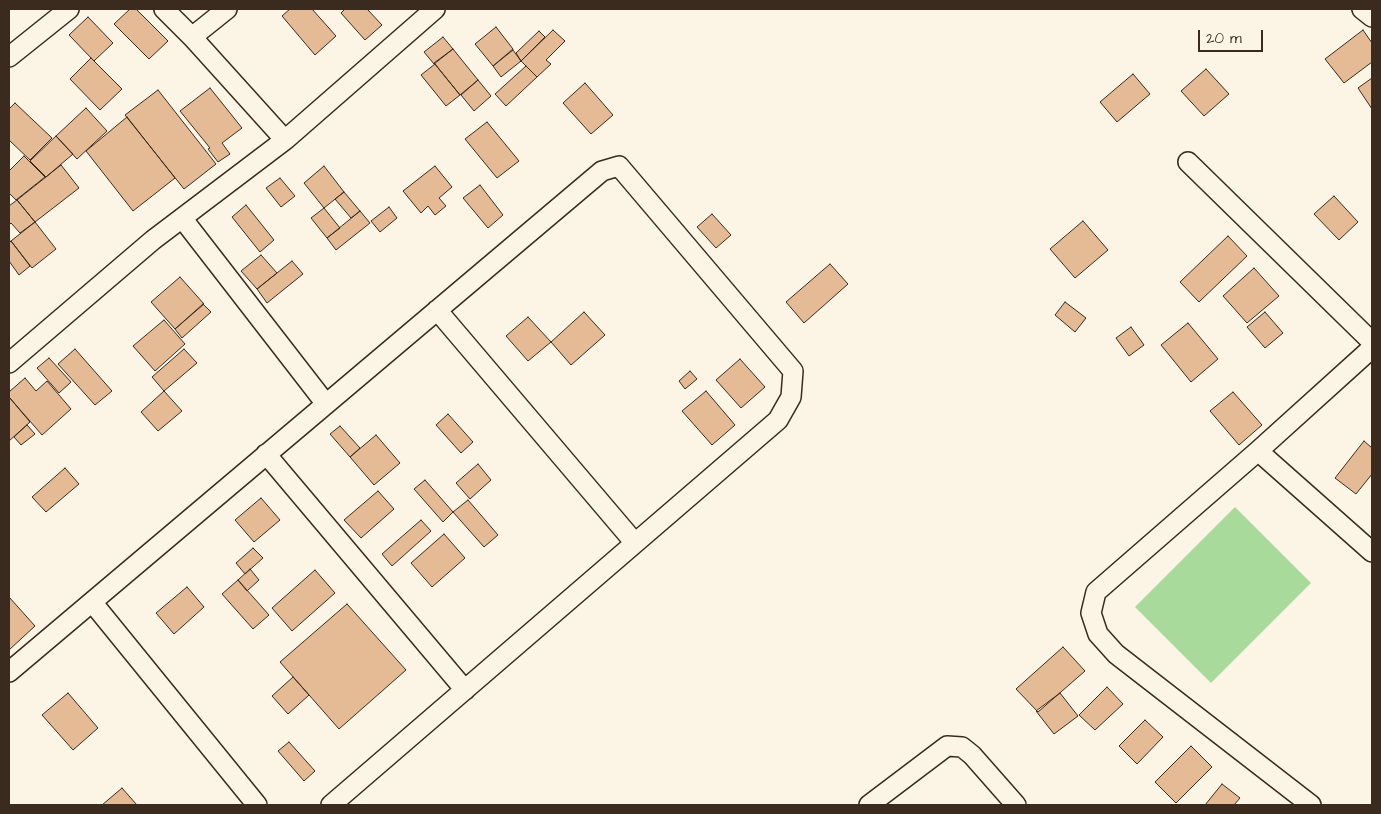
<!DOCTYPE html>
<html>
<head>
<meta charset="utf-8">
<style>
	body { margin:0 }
	#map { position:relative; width:1381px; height:814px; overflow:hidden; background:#fcf5e5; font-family:"Architects Daughter",sans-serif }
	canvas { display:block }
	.frame { position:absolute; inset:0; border:10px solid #3b2a1e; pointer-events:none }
	.scale { position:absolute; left:1198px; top:30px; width:65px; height:22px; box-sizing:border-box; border:2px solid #3b2a1e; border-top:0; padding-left:6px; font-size:15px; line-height:18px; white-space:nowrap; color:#3b2a1e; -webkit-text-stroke:4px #fcf5e5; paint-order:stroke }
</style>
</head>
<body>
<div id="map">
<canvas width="1381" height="814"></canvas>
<div class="frame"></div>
<div class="scale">20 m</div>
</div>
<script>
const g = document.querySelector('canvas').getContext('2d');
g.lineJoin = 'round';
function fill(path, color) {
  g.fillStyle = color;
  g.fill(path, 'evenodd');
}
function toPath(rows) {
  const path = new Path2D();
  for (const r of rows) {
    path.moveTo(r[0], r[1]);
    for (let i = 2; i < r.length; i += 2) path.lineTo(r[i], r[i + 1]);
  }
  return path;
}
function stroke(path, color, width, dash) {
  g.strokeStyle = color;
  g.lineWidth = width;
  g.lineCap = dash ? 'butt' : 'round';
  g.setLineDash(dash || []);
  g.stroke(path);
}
const green = toPath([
	[1235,507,1311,583,1211,683,1135,607]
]);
const building = toPath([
	[130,9,136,9,168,41,149,59,114,24,130,9],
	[290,9,312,9,336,36,315,55,282,16,290,9],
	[345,9,367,9,382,25,365,40,341,13,345,9],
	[88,17,113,43,94,61,69,35,88,17],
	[496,27,513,49,493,66,475,44,496,27],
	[553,30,565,41,546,60,551,64,537,77,521,61,553,30],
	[1363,30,1372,43,1372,62,1344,83,1325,59,1363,30],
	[539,31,545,37,521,61,516,53,539,31],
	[443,37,453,49,434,64,424,52,443,37],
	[453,49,478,80,460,95,434,63,453,49],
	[513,50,521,61,501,77,493,66,513,50],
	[91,58,122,89,100,110,70,79,91,58],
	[435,64,460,95,446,106,421,75,435,64],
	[526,66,537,77,506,106,495,94,526,66],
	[1206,69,1229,94,1204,116,1181,91,1206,69],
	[1133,74,1150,94,1117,122,1100,102,1133,74],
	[1372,78,1372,109,1358,88,1372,78],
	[478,80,491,96,474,111,461,95,478,80],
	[585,83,613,115,591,134,563,103,585,83],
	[210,88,242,128,222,143,230,154,218,162,208,149,210,148,180,111,210,88],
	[158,90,216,164,184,189,125,115,158,90],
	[15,103,52,138,30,160,9,140,9,109,15,103],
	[86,108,107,131,77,159,56,136,86,108],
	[127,117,175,178,133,211,86,151,127,117],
	[487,122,519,161,497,178,465,139,487,122],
	[56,136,73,154,46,177,30,161,56,136],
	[24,156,45,177,16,200,9,193,9,171,24,156],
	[61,165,79,188,35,222,17,200,61,165],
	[324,166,344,192,324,208,304,183,324,166],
	[435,166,452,187,439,198,446,206,435,215,428,206,421,213,403,191,435,166],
	[280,178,295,196,281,207,266,188,280,178],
	[480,185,503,215,488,228,463,198,480,185],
	[344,192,360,211,351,218,335,199,344,192],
	[1334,196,1358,222,1339,240,1314,214,1334,196],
	[17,200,35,222,20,233,11,223,9,225,9,206,17,200],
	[246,205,274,240,260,252,232,217,246,205],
	[389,207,397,218,380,232,371,221,389,207],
	[324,208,340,228,327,238,311,218,324,208],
	[360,211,370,223,336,250,327,238,360,211],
	[712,214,731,235,716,248,697,227,712,214],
	[1083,221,1108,250,1075,278,1050,249,1083,221],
	[35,222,56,249,32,268,11,241,35,222],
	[1228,236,1247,256,1199,302,1180,282,1228,236],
	[11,241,30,266,19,275,9,261,9,243,11,241],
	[261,255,277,273,257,289,241,271,261,255],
	[292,261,303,274,267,303,257,289,292,261],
	[830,264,848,284,804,323,786,302,830,264],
	[1254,268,1279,296,1247,323,1223,296,1254,268],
	[180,277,204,304,175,329,151,302,180,277],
	[1065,302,1086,318,1075,332,1055,315,1065,302],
	[203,304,211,312,182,338,175,329,203,304],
	[584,312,605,335,571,365,551,342,584,312],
	[1265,312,1283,333,1265,348,1247,327,1265,312],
	[528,317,551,342,528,361,506,336,528,317],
	[164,320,185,344,155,371,133,346,164,320],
	[1188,323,1218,359,1191,382,1161,345,1188,323],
	[1131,327,1144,345,1129,356,1116,338,1131,327],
	[75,349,112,391,95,405,58,364,75,349],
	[184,349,197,363,164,391,152,377,184,349],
	[49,358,71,382,59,393,37,368,49,358],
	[740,359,765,387,741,408,716,380,740,359],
	[690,371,697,379,685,389,679,381,690,371],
	[25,378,36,391,47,381,71,409,42,435,9,397,9,392,25,378],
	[164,391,182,411,158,431,141,412,164,391],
	[706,391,735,425,712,445,682,411,706,391],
	[1233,392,1262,425,1239,445,1210,411,1233,392],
	[9,397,30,422,9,441,9,397],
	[448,414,473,442,461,453,436,425,448,414],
	[27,425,35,434,21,445,14,437,27,425],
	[340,426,360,448,350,457,330,434,340,426],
	[376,435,400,463,374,485,350,457,376,435],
	[1364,441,1372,448,1372,474,1356,494,1335,478,1364,441],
	[478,464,491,480,470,499,456,483,478,464],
	[65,468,79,484,46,512,32,497,65,468],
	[425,480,453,512,443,522,414,489,425,480],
	[378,491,394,509,361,538,344,520,378,491],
	[261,498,280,520,254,542,235,520,261,498],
	[468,500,498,535,484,547,453,512,468,500],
	[421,520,431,531,392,566,382,554,421,520],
	[444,534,465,558,432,587,411,563,444,534],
	[253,548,263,558,245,574,236,563,253,548],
	[250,569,259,580,247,591,238,580,250,569],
	[315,570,335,593,292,631,272,608,315,570],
	[238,580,269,615,253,629,222,594,238,580],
	[187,587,204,607,174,634,156,613,187,587],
	[9,597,35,626,9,650,9,597],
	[347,604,406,670,339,729,280,662,347,604],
	[1063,647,1085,671,1038,712,1016,689,1063,647],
	[293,677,309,695,288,714,272,696,293,677],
	[1107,687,1123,704,1095,730,1079,715,1107,687],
	[68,693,98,728,73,750,42,715,68,693],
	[1060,693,1078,716,1054,734,1036,711,1060,693],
	[1145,720,1163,737,1137,764,1119,746,1145,720],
	[289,742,315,771,304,781,278,751,289,742],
	[1191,746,1212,767,1176,803,1155,782,1191,746],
	[1222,784,1240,798,1234,805,1205,805,1222,784],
	[122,788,137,805,102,805,122,788]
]);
const street = toPath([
	[164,9,192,37,285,140],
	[1362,9,1372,17],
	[192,37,227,9],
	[9,57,69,9],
	[1188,162,1372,342],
	[182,218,326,404],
	[437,310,635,543],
	[9,363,153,240,285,140,435,9],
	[1258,451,1372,552],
	[266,454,465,690],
	[92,602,257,805],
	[9,672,602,171,619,166,793,371,791,397,778,420,331,805],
	[869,805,947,746,962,747,972,755,1016,805],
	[1311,805,1116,654,1098,634,1091,613,1096,592,1258,451,1372,348]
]);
fill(green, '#a8da9b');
fill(building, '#e4bb95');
stroke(building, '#3b2a1e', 1);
stroke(street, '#3b2a1e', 22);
stroke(street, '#fcf5e5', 19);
</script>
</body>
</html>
